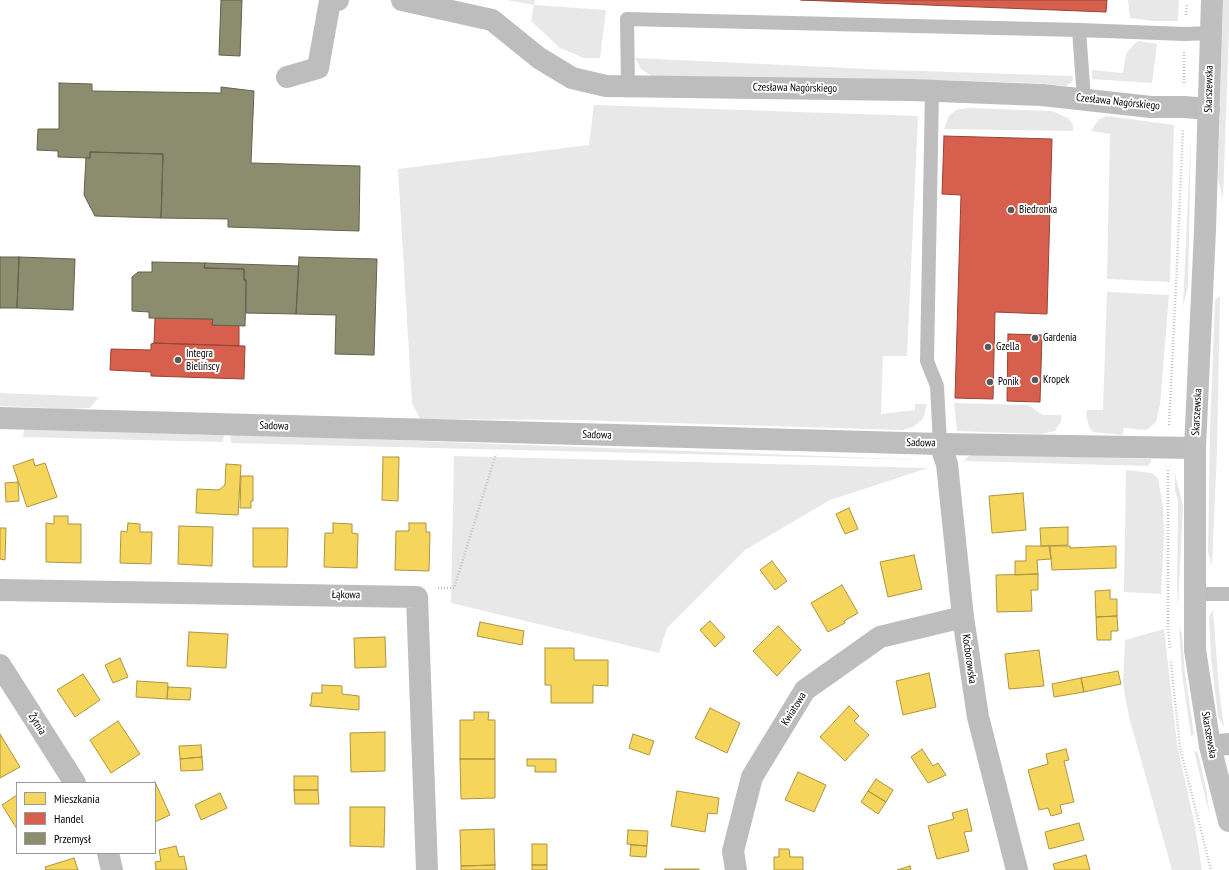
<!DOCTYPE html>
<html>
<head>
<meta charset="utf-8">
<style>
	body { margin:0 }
	#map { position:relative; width:1229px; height:870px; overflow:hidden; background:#fff; font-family:"PT Sans Narrow",sans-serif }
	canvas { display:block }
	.legend { position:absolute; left:16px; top:782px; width:140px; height:72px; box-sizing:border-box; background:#fff; border:1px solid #999; margin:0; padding:5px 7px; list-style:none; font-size:12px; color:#000 }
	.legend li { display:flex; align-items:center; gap:8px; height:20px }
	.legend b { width:20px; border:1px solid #999 }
</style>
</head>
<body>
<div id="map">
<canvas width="1229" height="870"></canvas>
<ul class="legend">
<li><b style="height:11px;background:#f6d55c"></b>Mieszkania</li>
<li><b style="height:11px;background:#d6604d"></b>Handel</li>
<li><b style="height:11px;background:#8c8c6e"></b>Przemysł</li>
</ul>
</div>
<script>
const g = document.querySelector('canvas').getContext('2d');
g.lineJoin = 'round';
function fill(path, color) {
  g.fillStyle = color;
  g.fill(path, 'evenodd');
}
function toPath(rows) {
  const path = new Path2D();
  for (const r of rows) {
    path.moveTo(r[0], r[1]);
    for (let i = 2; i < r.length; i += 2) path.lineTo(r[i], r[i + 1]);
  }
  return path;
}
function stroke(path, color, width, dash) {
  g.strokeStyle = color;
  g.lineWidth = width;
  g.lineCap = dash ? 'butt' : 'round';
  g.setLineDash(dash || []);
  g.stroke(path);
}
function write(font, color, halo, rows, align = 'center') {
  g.font = font + ' "PT Sans Narrow",sans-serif';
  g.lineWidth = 4;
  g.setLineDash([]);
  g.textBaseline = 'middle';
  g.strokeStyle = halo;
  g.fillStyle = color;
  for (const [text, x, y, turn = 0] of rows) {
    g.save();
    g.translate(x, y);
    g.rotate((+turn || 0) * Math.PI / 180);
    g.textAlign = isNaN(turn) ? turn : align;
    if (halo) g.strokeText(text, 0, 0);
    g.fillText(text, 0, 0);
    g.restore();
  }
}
const green = toPath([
	[507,0,535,0,534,5,606,10,600,58,584,58,560,48,531,21,534,5],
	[1128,0,1179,0,1178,21,1154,21,1130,18],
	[1223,0,1229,0,1229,27,1223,198,1218,179],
	[1139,41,1157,44,1152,83,1092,79,1092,70,1123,73,1126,54,1134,44],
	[635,58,890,70,1073,76,1072,82,1066,86,1035,83,945,80,873,83,652,76,641,69],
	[594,105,918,116,907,356,883,356,881,414,915,410,915,404,927,404,923,419,913,427,902,430,574,420,420,419,412,403,398,169,589,145],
	[967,108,1052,111,1068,118,1073,125,1073,131,944,129,949,116,956,110],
	[1107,116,1174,125,1170,282,1107,279,1110,134,1091,131,1099,119],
	[1191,133,1188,286,1183,306],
	[1107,292,1169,295,1160,405,1156,422,1146,430,1124,428,1122,435,1093,432,1089,427,1086,415,1087,410,1103,410],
	[1220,296,1217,451,1212,566,1208,552,1210,431,1215,300],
	[0,393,99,397,90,408,70,409,0,406],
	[954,403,1028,405,1043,415,1062,415,1061,421,1055,431,1040,434,957,431],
	[24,429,224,435,223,442,23,437],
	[230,434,928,460,231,443],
	[978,453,1151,459,1151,462,1148,466,964,461,969,456],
	[454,456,455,456,928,468,830,500,745,550,667,628,659,653,451,603],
	[1126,470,1152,473,1158,478,1163,507,1164,536,1161,594,1124,592],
	[1175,473,1183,506,1178,608,1177,583,1178,501,1175,491],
	[1213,610,1219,689,1224,727,1218,717,1211,657,1209,617],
	[1179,626,1182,634,1185,673,1194,734,1191,736,1182,674],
	[1164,629,1177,744,1195,826,1202,870,1172,870,1129,717,1123,684,1125,640],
	[1194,751,1198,752,1206,789,1210,816]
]);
const homes = toPath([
	[383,457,399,457,398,501,382,500,383,457],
	[33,459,35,466,45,463,57,497,27,507,13,466,33,459],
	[226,464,241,465,238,515,196,513,197,489,219,490,225,485,226,464],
	[241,476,253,476,253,501,251,501,251,508,240,508,241,476],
	[18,482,19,501,6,502,5,483,18,482],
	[1023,493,1026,530,992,533,989,496,1023,493],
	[849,508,858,529,845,534,836,514,849,508],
	[54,516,68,516,68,524,81,524,81,563,46,562,46,523,54,524,54,516],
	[128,523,140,524,140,532,152,532,151,564,120,563,121,531,127,532,128,523],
	[333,523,352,524,352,533,358,534,357,568,324,567,325,533,333,533,333,523],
	[409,523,426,523,426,532,430,532,429,571,395,570,396,531,409,531,409,523],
	[179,526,213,527,212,566,178,564,179,526],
	[1068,527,1068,545,1041,546,1040,528,1068,527],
	[0,528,6,528,5,560,0,559,0,528],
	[253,528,288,528,287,567,253,567,253,528],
	[1026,546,1049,546,1051,559,1037,560,1038,574,1015,575,1015,561,1026,561,1026,546],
	[1050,546,1070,546,1070,548,1116,546,1116,568,1052,570,1050,546],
	[914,555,922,589,888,597,880,562,914,555],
	[772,561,787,581,775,590,760,570,772,561],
	[1038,574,1038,590,1031,590,1032,611,997,612,996,575,1038,574],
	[842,585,858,613,844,621,845,623,828,632,811,603,842,585],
	[1110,590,1110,599,1117,599,1117,616,1096,617,1095,591,1110,590],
	[1117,616,1118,631,1111,631,1111,640,1097,640,1096,617,1117,616],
	[710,621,725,637,715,647,700,630,710,621],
	[480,622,524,631,522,645,477,636,480,622],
	[778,626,801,650,777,676,753,651,778,626],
	[189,632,228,634,226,668,187,666,189,632],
	[385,637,386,667,355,668,354,638,385,637],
	[545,648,574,648,574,660,608,660,608,686,593,685,593,703,551,703,551,685,545,685,545,648],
	[1039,650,1044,686,1009,689,1005,654,1039,650],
	[120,658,128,677,113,683,105,665,120,658],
	[1118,671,1121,684,1084,692,1081,678,1118,671],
	[929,673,936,707,903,715,896,681,929,673],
	[83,674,100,700,75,717,57,690,83,674],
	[1081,678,1084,692,1054,697,1052,684,1081,678],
	[137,681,168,683,167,699,136,697,137,681],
	[322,685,342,686,342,694,359,696,359,710,310,706,310,704,311,704,312,693,322,693,322,685],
	[168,687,191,688,190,700,167,699,168,687],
	[849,706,859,716,854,721,869,735,845,761,820,737,849,706],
	[710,708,740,723,727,753,695,738,710,708],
	[474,712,489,712,488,720,495,720,495,759,460,759,460,720,474,720,474,712],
	[118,721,140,754,111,773,90,740,118,721],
	[385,732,385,771,351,772,350,733,385,732],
	[0,734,20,767,0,778,0,734],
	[633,734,654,741,649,755,629,748,633,734],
	[201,745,202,757,180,759,179,746,201,745],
	[922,749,933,766,938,763,946,775,928,783,911,757,922,749],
	[1066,749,1069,760,1064,761,1074,802,1060,805,1062,813,1051,816,1048,808,1039,810,1028,770,1048,764,1046,754,1066,749],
	[202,757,203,770,181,771,180,759,202,757],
	[460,759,495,759,495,798,461,799,460,759],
	[527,759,556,759,556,772,535,772,535,766,527,766,527,759],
	[798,772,826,785,814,812,785,800,798,772],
	[294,776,318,776,318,790,294,790,294,776],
	[876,779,893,790,886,802,868,791,876,779],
	[155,782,170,815,155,822,155,783,152,783,155,782],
	[294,790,318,790,319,804,295,804,294,790],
	[677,791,719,798,717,814,708,813,705,832,671,826,677,791],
	[868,791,886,802,878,814,861,802,868,791],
	[220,793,227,808,201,820,195,805,220,793],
	[17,795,17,829,2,805,17,795],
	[350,807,385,807,384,847,350,846,350,807],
	[967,809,972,831,964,832,969,851,937,859,928,826,954,819,952,813,967,809],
	[1079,823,1084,840,1049,849,1045,832,1079,823],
	[494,829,495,865,461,866,460,830,494,829],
	[628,830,648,831,647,846,627,844,628,830],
	[532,844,547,844,547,865,532,865,532,844],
	[631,845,647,846,646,857,630,856,631,845],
	[176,846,179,857,184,856,187,870,156,870,155,862,161,861,159,850,176,846],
	[779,849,789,849,790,857,803,857,803,870,774,870,774,857,779,857,779,849],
	[1086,855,1090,870,1055,870,1053,864,1086,855],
	[74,858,78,870,46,870,45,867,74,858],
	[495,865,495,870,461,870,461,866,495,865],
	[532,865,547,865,547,870,532,870,532,865],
	[910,866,911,870,897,870,910,866],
	[665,869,699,869,699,870,665,870,665,869]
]);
const shops = toPath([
	[801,0,1107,0,1106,12,801,0],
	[944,136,1052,139,1047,314,995,312,993,399,955,398,961,195,942,194,944,136],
	[155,318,213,319,212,325,239,325,239,346,154,343,155,318],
	[1008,334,1042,335,1040,402,1007,401,1008,334],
	[154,343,245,346,244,379,151,376,151,372,110,370,111,349,151,350,151,344,154,343]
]);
const industry = toPath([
	[221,0,242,0,240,56,219,55,221,0],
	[59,83,92,84,92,91,221,93,221,87,254,91,251,163,360,166,359,231,228,227,228,219,161,218,163,154,90,152,90,158,58,157,58,151,37,150,38,129,59,129,59,83],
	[90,152,163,154,161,218,95,216,84,195,86,157,90,158,90,152],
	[0,257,19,257,17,308,0,308,0,257],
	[19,257,75,259,73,310,17,308,19,257],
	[299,257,377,259,374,355,335,354,336,315,296,314,299,257],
	[152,262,205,263,204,268,244,269,244,280,246,280,245,326,212,325,213,319,149,318,149,312,132,311,132,277,138,272,152,272,152,262],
	[205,263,299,266,296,314,246,313,246,280,244,280,244,269,204,268,205,263]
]);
const path = toPath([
	[1186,15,1187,4],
	[1184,83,1184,52],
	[1169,425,1176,286,1183,130],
	[1168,470,1168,628,1170,649],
	[438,588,454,588,496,454],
	[1171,662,1180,748,1211,870]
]);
const service = toPath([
	[1079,30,1084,99],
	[628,86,627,19,1079,30,1185,34,1211,33],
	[932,91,927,361,937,386,940,444],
	[1195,594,1229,594]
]);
const minor = toPath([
	[402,0,492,20,539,58,572,78,606,86,911,90,1042,95,1151,107,1184,107,1209,109],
	[287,77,318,68,330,1,338,0],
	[0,418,940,444,1195,448],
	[940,444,947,464,963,617,978,717,1017,870],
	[0,590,417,597,427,870],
	[0,665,75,783],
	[1210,746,1229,744],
	[108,853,112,870],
	[736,870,733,851,752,777,805,690,880,637,963,617]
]);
const secondary = toPath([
	[1212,0,1205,230,1195,448,1195,650,1210,746,1229,821]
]);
const markers = [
	[1011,210,4,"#595959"],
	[1035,338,4,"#595959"],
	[988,347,4,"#595959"],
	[178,360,4,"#595959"],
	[1035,380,4,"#595959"],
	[990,382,4,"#595959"]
];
const streetNames = [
	["Czesława Nagórskiego",795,88,1],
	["Skarszewska",1209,89,-89],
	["Czesława Nagórskiego",1118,102,6],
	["Skarszewska",1197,412,-87],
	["Sadowa",274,426,2],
	["Sadowa",597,435,2],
	["Sadowa",921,443,1],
	["Łąkowa",346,595,1],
	["Kocborowska",969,659,82],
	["Kwiatowa",794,709,-58],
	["Żytnia",37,724,58],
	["Skarszewska",1209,735,80]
];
const poiNames = [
	["Biedronka",1019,210],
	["Gardenia",1043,338],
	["Gzella",996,347],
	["Integra",186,354],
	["Bielińscy",186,367],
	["Kropek",1043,380],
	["Ponik",998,382]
];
fill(green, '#e8e8e8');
fill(homes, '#f6d55c');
stroke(homes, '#ac9540', 1);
fill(shops, '#d6604d');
stroke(shops, '#964336', 1);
fill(industry, '#8c8c6e');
stroke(industry, '#62624d', 1);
stroke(path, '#c2c2c2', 2.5, [1, 2]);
stroke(service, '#bdbdbd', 14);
stroke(minor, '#bdbdbd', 22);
stroke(secondary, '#bfbfbf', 22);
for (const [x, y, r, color] of markers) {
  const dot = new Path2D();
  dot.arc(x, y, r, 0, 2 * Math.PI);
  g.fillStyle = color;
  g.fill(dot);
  stroke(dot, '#fff', 1.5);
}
write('11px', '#000', '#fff', streetNames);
write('11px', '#000', '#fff', poiNames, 'left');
</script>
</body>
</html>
